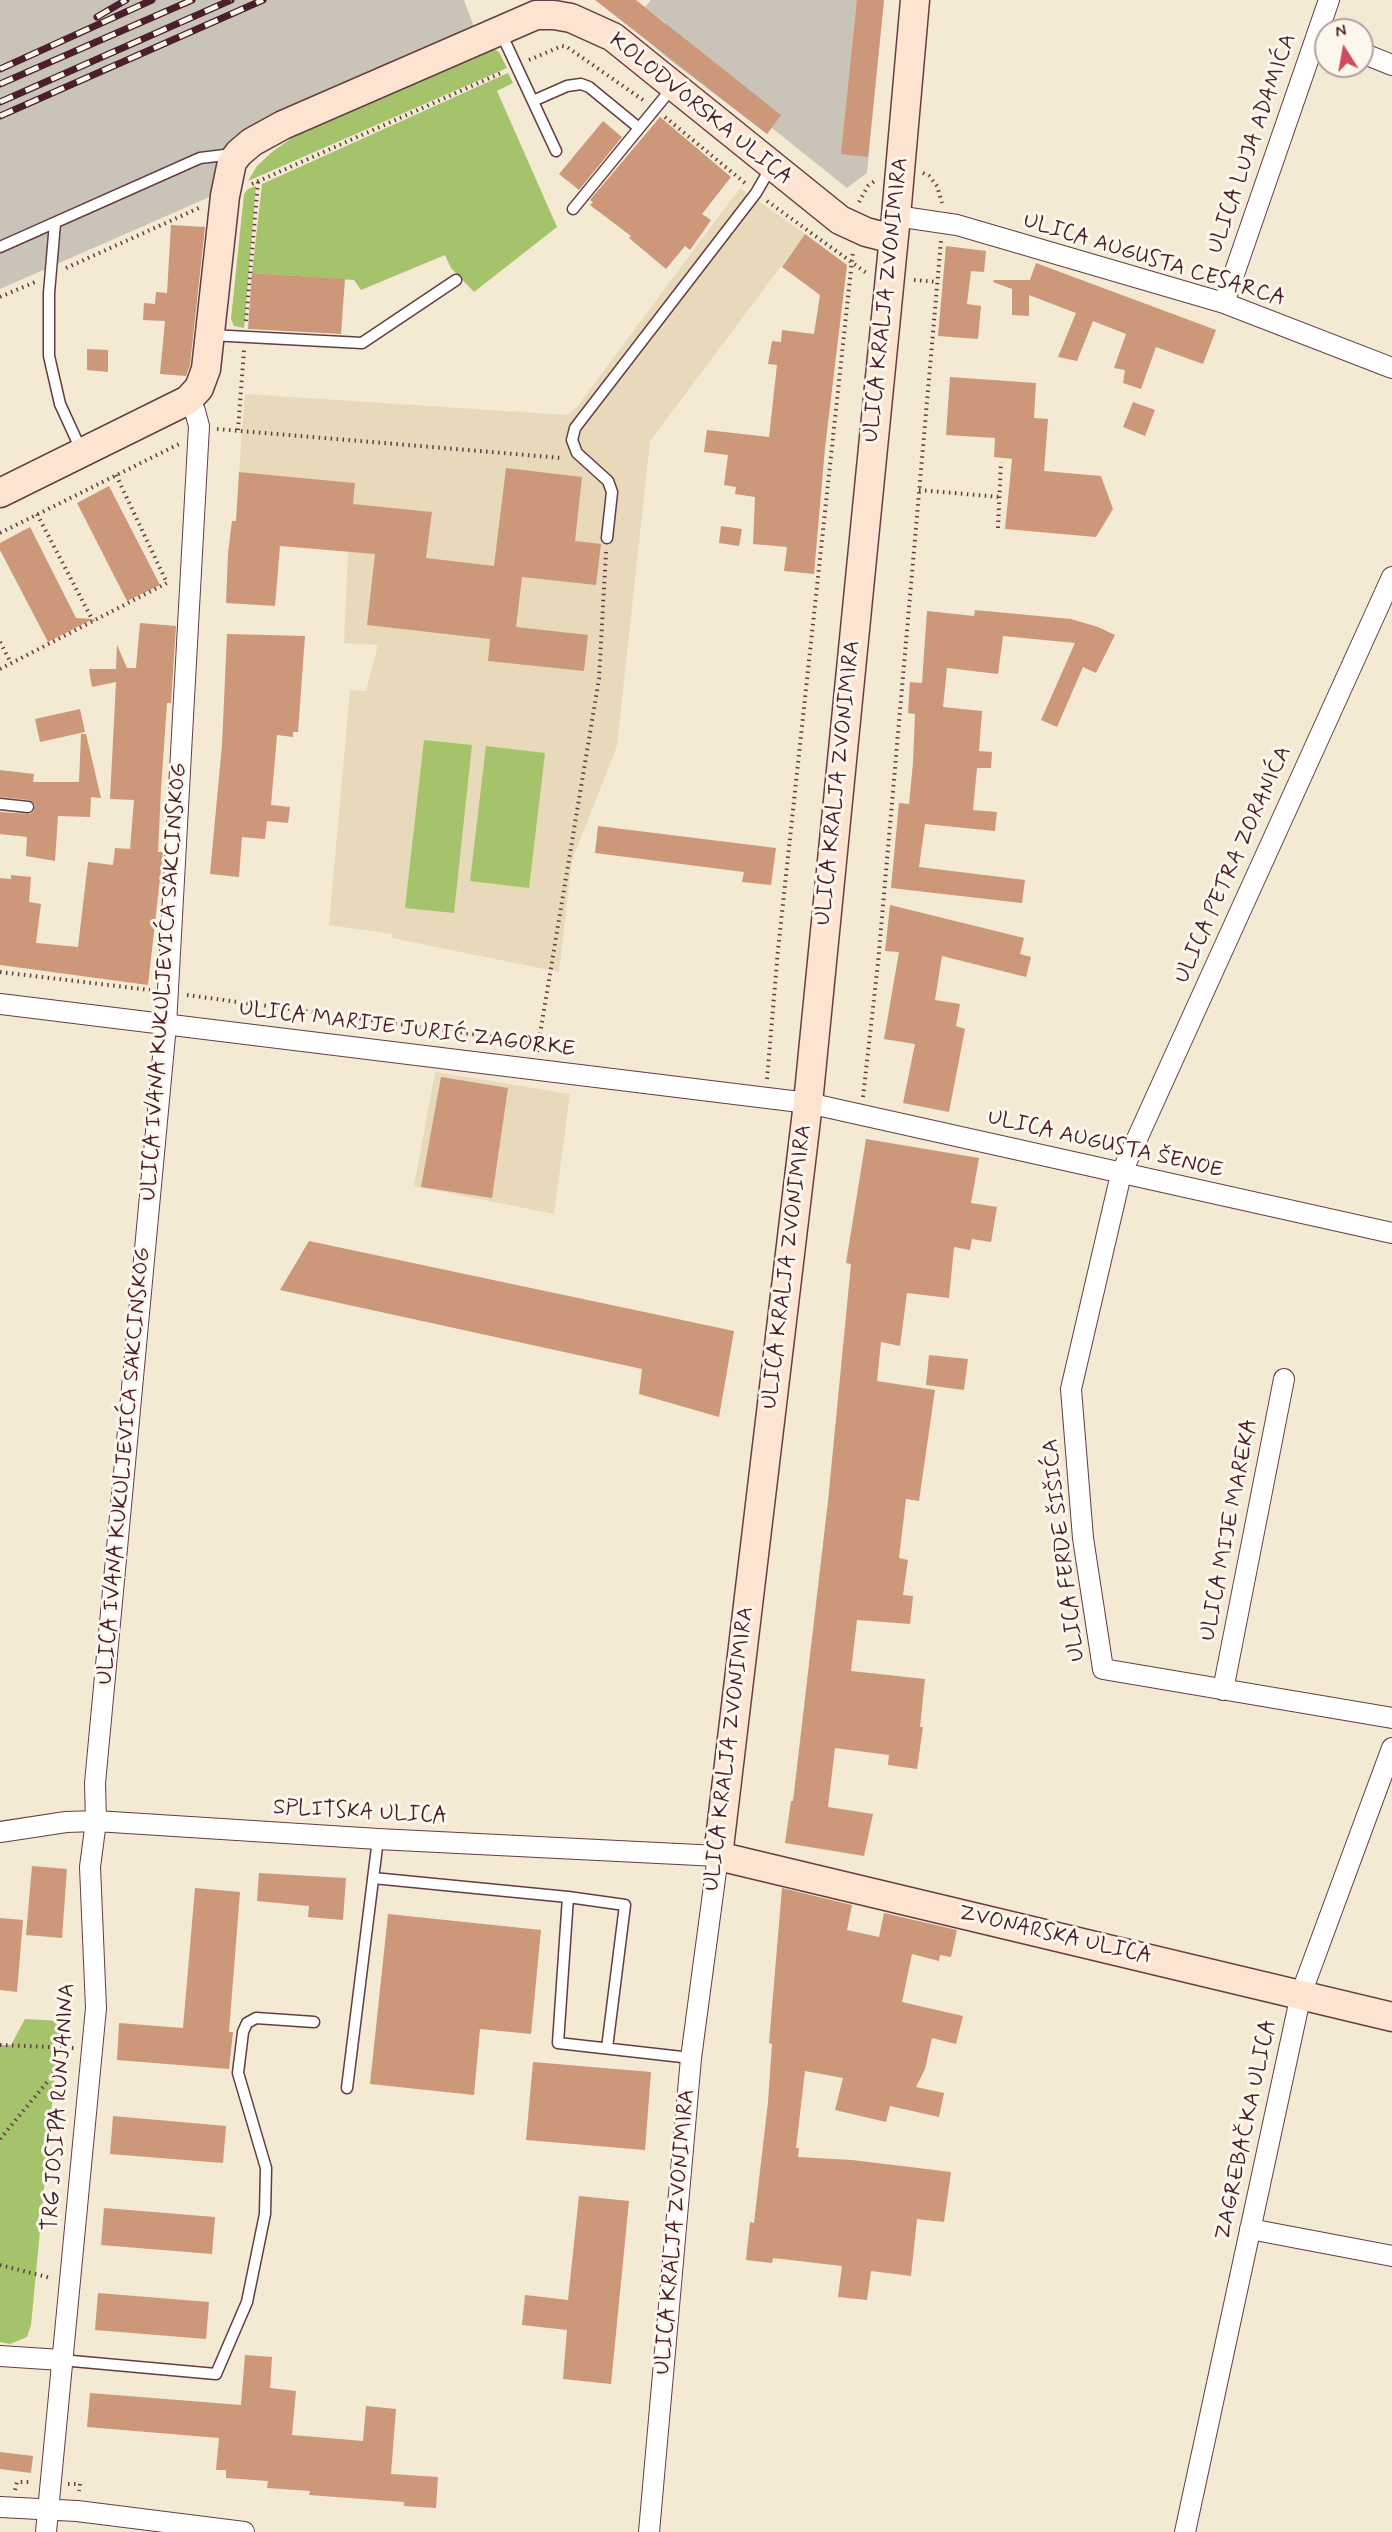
<!DOCTYPE html>
<html>
<head>
<meta charset="utf-8">
<style>
	body { margin:0 }
	#map { position:relative; width:1392px; height:2532px; overflow:hidden; background:#f4e9d2; font-family:Mynerve,sans-serif }
	canvas { display:block }
	.north { position:absolute; left:1314px; top:18px; width:60px; height:60px; box-sizing:border-box; background:#fbf7ec; border:2px solid #b4a19f; border-radius:50%; rotate:349deg; font-size:16px; font-weight:700; line-height:24px; text-align:center; color:#4a1f2b }
	.north::after { content:''; display:block; margin:auto; width:21px; height:27px; background:#d1495b; clip-path:polygon(50% 0,100% 100%,50% 72%,0 100%) }
</style>
</head>
<body>
<div id="map">
<canvas width="1392" height="2532"></canvas>
<div class="north">N</div>
</div>
<script>
const g = document.querySelector('canvas').getContext('2d');
g.lineJoin = 'round';
function fill(path, color) {
  g.fillStyle = color;
  g.fill(path, 'evenodd');
}
function toPath(rows) {
  const path = new Path2D();
  for (const r of rows) {
    path.moveTo(r[0], r[1]);
    for (let i = 2; i < r.length; i += 2) path.lineTo(r[i], r[i + 1]);
  }
  return path;
}
function stroke(path, color, width, dash) {
  g.strokeStyle = color;
  g.lineWidth = width;
  g.lineCap = dash ? 'butt' : 'round';
  g.setLineDash(dash || []);
  g.stroke(path);
}
function write(font, color, halo, rows, align = 'center') {
  g.font = font + ' Mynerve,sans-serif';
  g.lineWidth = 6;
  g.setLineDash([]);
  g.textBaseline = 'middle';
  g.strokeStyle = halo;
  g.fillStyle = color;
  for (const [text, x, y, turn = 0] of rows) {
    g.save();
    g.translate(x, y);
    g.rotate((+turn || 0) * Math.PI / 180);
    g.textAlign = isNaN(turn) ? turn : align;
    if (halo) g.strokeText(text, 0, 0);
    g.fillText(text, 0, 0);
    g.restore();
  }
}
const built = toPath([
	[740,188,805,234,650,441,617,746,572,860,559,972,392,938,392,934,329,925,350,690,366,691,378,645,344,643,348,551,355,483,239,472,245,394,567,415,576,408],
	[435,1072,570,1094,554,1214,414,1186]
]);
const industrial = toPath([
	[0,0,464,0,475,30,243,132,214,195,0,289],
	[651,0,884,0,867,173,847,188,772,128,767,134,670,60,650,43,666,23,645,7]
]);
const green = toPath([
	[494,49,499,52,507,68,248,181,257,166,272,152,296,135],
	[508,73,513,83,497,91,557,227,474,292,451,268,445,255,361,290,354,280,252,273,262,184],
	[256,186,244,328,234,326,231,319,244,194,248,189],
	[424,740,472,745,454,913,405,908],
	[486,746,545,753,529,888,470,881],
	[25,2019,60,2021,31,2325,27,2337,10,2344,0,2342,0,2045,11,2045]
]);
const building = toPath([
	[595,0,636,0,781,115,767,134],
	[857,0,884,0,868,157,841,154],
	[660,117,731,177,702,214,711,220,702,233,690,250,685,246,666,269,629,238,631,236,590,205,593,202,590,200],
	[603,121,622,137,579,190,559,174],
	[171,225,205,227,190,365,186,376,160,374,165,321,143,320,144,303,155,304,156,292,167,293],
	[805,234,847,265,825,448,814,574,784,571,787,547,753,544,755,497,735,494,736,487,724,485,728,455,704,452,707,430,769,437,777,365,768,364,772,341,781,342,782,330,814,334,820,295,782,267],
	[946,246,986,251,984,272,971,271,967,304,981,306,978,339,938,336],
	[1036,263,1216,330,1203,364,1156,347,1141,389,1123,383,1125,370,1114,368,1126,334,1093,321,1077,361,1058,357,1076,313,1029,295,1029,316,1012,315,1012,289,993,282,994,280,1030,280],
	[252,273,345,279,341,334,248,329],
	[87,349,108,350,108,372,87,370],
	[950,377,1036,383,1034,418,1048,419,1044,471,1101,476,1113,509,1096,537,1005,529,1012,459,994,457,995,438,946,435],
	[1133,402,1155,410,1145,436,1123,427],
	[506,468,582,477,575,541,601,544,596,585,522,577,516,627,588,635,584,671,488,661,490,639,367,625,375,554,280,546,275,606,226,603,228,553,232,521,236,521,239,472,355,483,353,504,432,512,426,558,494,566],
	[109,486,160,585,127,601,77,503],
	[721,526,742,529,739,546,719,543],
	[30,527,76,618,93,619,48,642,0,550,0,543],
	[975,610,1071,619,1098,627,1115,635,1096,673,1083,667,1057,727,1041,720,1075,643,1003,636,998,674,947,668,943,707,982,711,979,751,992,752,991,768,977,768,973,810,997,812,995,831,925,824,919,867,1025,880,1022,903,891,888,899,803,909,804,913,763,915,714,908,713,910,682,922,683,927,611,974,616],
	[140,623,176,626,171,703,167,703,161,789,158,852,163,852,148,985,0,965,0,878,11,879,11,875,31,877,29,902,41,904,36,943,78,947,88,862,113,865,115,848,130,849,134,800,110,799,116,682,92,687,89,669,116,669,117,645,127,668,136,668],
	[227,634,305,636,298,732,293,732,293,737,277,735,271,805,290,807,288,823,267,821,265,839,242,837,239,877,210,874,222,745],
	[80,709,85,732,40,742,35,719],
	[81,734,86,734,101,798,91,797,90,817,58,816,55,861,26,856,27,837,0,834,0,812,30,814,34,811,35,805,29,800,0,797,0,770,34,774,33,782,79,782],
	[598,826,776,848,771,885,742,882,744,872,595,853],
	[890,905,1024,938,1020,954,1031,957,1026,977,942,956,935,1000,960,1004,956,1026,965,1029,949,1112,903,1103,915,1044,884,1039,899,952,885,951],
	[441,1077,508,1088,492,1198,421,1187],
	[866,1139,979,1158,971,1203,997,1207,991,1242,972,1239,970,1250,954,1247,949,1298,907,1293,900,1346,881,1342,877,1381,935,1390,919,1501,906,1499,899,1558,908,1560,903,1595,913,1596,910,1624,857,1620,851,1671,925,1679,920,1727,923,1727,917,1769,888,1765,889,1755,835,1748,828,1807,873,1814,864,1856,785,1843,791,1801,793,1801,828,1501,851,1264,846,1263],
	[309,1241,734,1331,719,1417,639,1394,642,1369,280,1290],
	[929,1355,968,1359,964,1390,926,1385],
	[32,1866,67,1869,62,1938,26,1935],
	[259,1873,346,1878,343,1920,308,1917,309,1906,257,1901],
	[195,1888,240,1892,229,2032,233,2032,229,2069,117,2060,119,2023,183,2028],
	[782,1888,852,1905,847,1930,879,1937,884,1913,957,1930,951,1957,940,1955,939,1961,912,1954,902,2002,963,2016,956,2044,932,2038,925,2069,916,2087,944,2093,939,2117,890,2106,886,2122,835,2110,843,2078,805,2071,796,2148,799,2148,798,2157,852,2160,951,2172,944,2222,917,2219,911,2276,871,2271,867,2300,838,2297,842,2266,773,2258,772,2263,746,2260,750,2222,754,2223,768,2102,772,2044,769,2043],
	[388,1914,541,1930,531,2034,480,2029,474,2095,370,2084],
	[0,1918,23,1920,17,1992,0,1990],
	[533,2062,651,2072,645,2150,526,2140],
	[113,2116,226,2126,223,2163,110,2154],
	[579,2196,629,2201,611,2384,563,2379,567,2330,522,2325,525,2295,568,2300],
	[104,2208,215,2217,212,2254,101,2245],
	[98,2293,209,2302,206,2339,95,2330],
	[245,2355,272,2357,270,2388,296,2391,292,2435,363,2441,366,2406,396,2409,391,2474,438,2477,436,2508,404,2506,404,2502,309,2495,310,2491,267,2488,268,2481,226,2478,226,2470,216,2470,219,2438,87,2427,90,2393,241,2405],
	[0,2452,33,2456,31,2473,0,2469]
]);
const path = toPath([
	[529,60,562,46,567,47,643,100],
	[665,117,745,183],
	[923,173,929,176,937,186,942,203],
	[252,184,503,72],
	[767,201,868,274],
	[859,202,868,186,876,180],
	[66,268,199,208],
	[914,280,938,282],
	[0,297,35,282],
	[246,321,258,182],
	[217,429,562,458],
	[238,430,244,350],
	[116,475,167,583],
	[919,490,1000,497],
	[37,514,93,621],
	[998,528,1001,462],
	[0,533,179,444],
	[0,642,11,663],
	[0,669,167,583],
	[0,972,150,990],
	[187,995,537,1043],
	[537,1052,599,679,606,552],
	[767,1079,778,950,853,251],
	[863,1097,878,963,941,241],
	[0,2045,74,2048],
	[0,2139,72,2052],
	[0,2265,51,2278],
	[68,2484,80,2484,79,2491],
	[15,2490,17,2482,31,2482]
]);
const service = toPath([
	[501,33,556,151],
	[533,101,567,86,581,84,589,87,639,128],
	[573,209,672,88],
	[55,223,49,293,49,356,60,404,82,452],
	[0,247,200,158,233,154],
	[210,335,362,343,456,280],
	[607,538,612,492,608,481,577,453,572,440,575,428,756,193,771,167],
	[0,804,28,807],
	[373,1878,568,1897,625,1905,607,2048],
	[568,1897,558,2043,691,2058],
	[347,2088,378,1839],
	[61,2360,216,2374,247,2302,265,2214,266,2168,238,2073,243,2032,247,2023,256,2018,314,2022]
]);
const minor = toPath([
	[1362,53,1392,65],
	[896,216,957,225,1224,303,1392,368],
	[1224,303,1329,0],
	[1392,577,1121,1174,1071,1389,1083,1538,1103,1669,1392,1718],
	[0,1004,808,1103,1392,1233],
	[1223,1690,1284,1379],
	[0,1832,66,1822,96,1821,378,1839,718,1856,691,2058,649,2532],
	[1250,2229,1392,2256],
	[0,2356,61,2360],
	[0,2507,77,2511,244,2532],
	[46,2532,96,2008,90,1867,96,1821,95,1783,166,1025,199,426,195,411,188,400],
	[1185,2532,1301,1994,1392,1748]
]);
const secondary = toPath([
	[915,0,896,216,808,1103,718,1856,1392,2017],
	[0,493,188,400,199,388,206,369,225,196,232,162,239,153,252,142,283,125,536,15,554,15,571,18,613,37,840,220,866,232,893,239]
]);
const rail = toPath([
	[97,17,126,0],
	[0,69,152,0],
	[0,84,192,0],
	[0,102,231,0],
	[0,116,263,0]
]);
const streetNames = [
	["KOLODVORSKA ULICA",700,110,39],
	["ULICA LUJA ADAMIĆA",1253,144,-71],
	["ULICA AUGUSTA CESARCA",1154,261,17],
	["ULICA KRALJA ZVONIMIRA",887,300,-84],
	["ULICA KRALJA ZVONIMIRA",839,783,-84],
	["ULICA PETRA ZORANIĆA",1234,865,-66],
	["ULICA IVANA KUKULJEVIĆA SAKCINSKOG",165,982,-86],
	["ULICA MARIJE JURIĆ ZAGORKE",407,1030,7],
	["ULICA AUGUSTA ŠENOE",1105,1145,13],
	["ULICA KRALJA ZVONIMIRA",788,1267,-83],
	["ULICA IVANA KUKULJEVIĆA SAKCINSKOG",125,1466,-85],
	["ULICA MIJE MAREKA",1230,1530,-79],
	["ULICA FERDE ŠIŠIĆA",1065,1550,-97],
	["ULICA KRALJA ZVONIMIRA",730,1749,-83],
	["SPLITSKA ULICA",360,1813,3],
	["ZVONARSKA ULICA",1055,1936,13],
	["TRG JOSIPA RUNJANINA",60,2107,-86],
	["ZAGREBAČKA ULICA",1247,2130,-78],
	["ULICA KRALJA ZVONIMIRA",676,2232,-85]
];
fill(built, '#e8d9ba');
fill(industrial, '#c9c3b8');
fill(green, '#a5c36b');
fill(building, '#cc9879');
stroke(service, '#643d44', 13);
stroke(minor, '#643d44', 22);
stroke(secondary, '#643d44', 31);
stroke(path, '#643d44', 4, [1.5, 4.5]);
stroke(service, '#fff', 10);
stroke(minor, '#fff', 20);
stroke(secondary, '#fde4d1', 28);
stroke(rail, '#4a1f2b', 7);
stroke(rail, '#fbf7ec', 4.5, [14]);
write('22px', '#4a1f2b', '#fbf7ec', streetNames);
</script>
</body>
</html>
